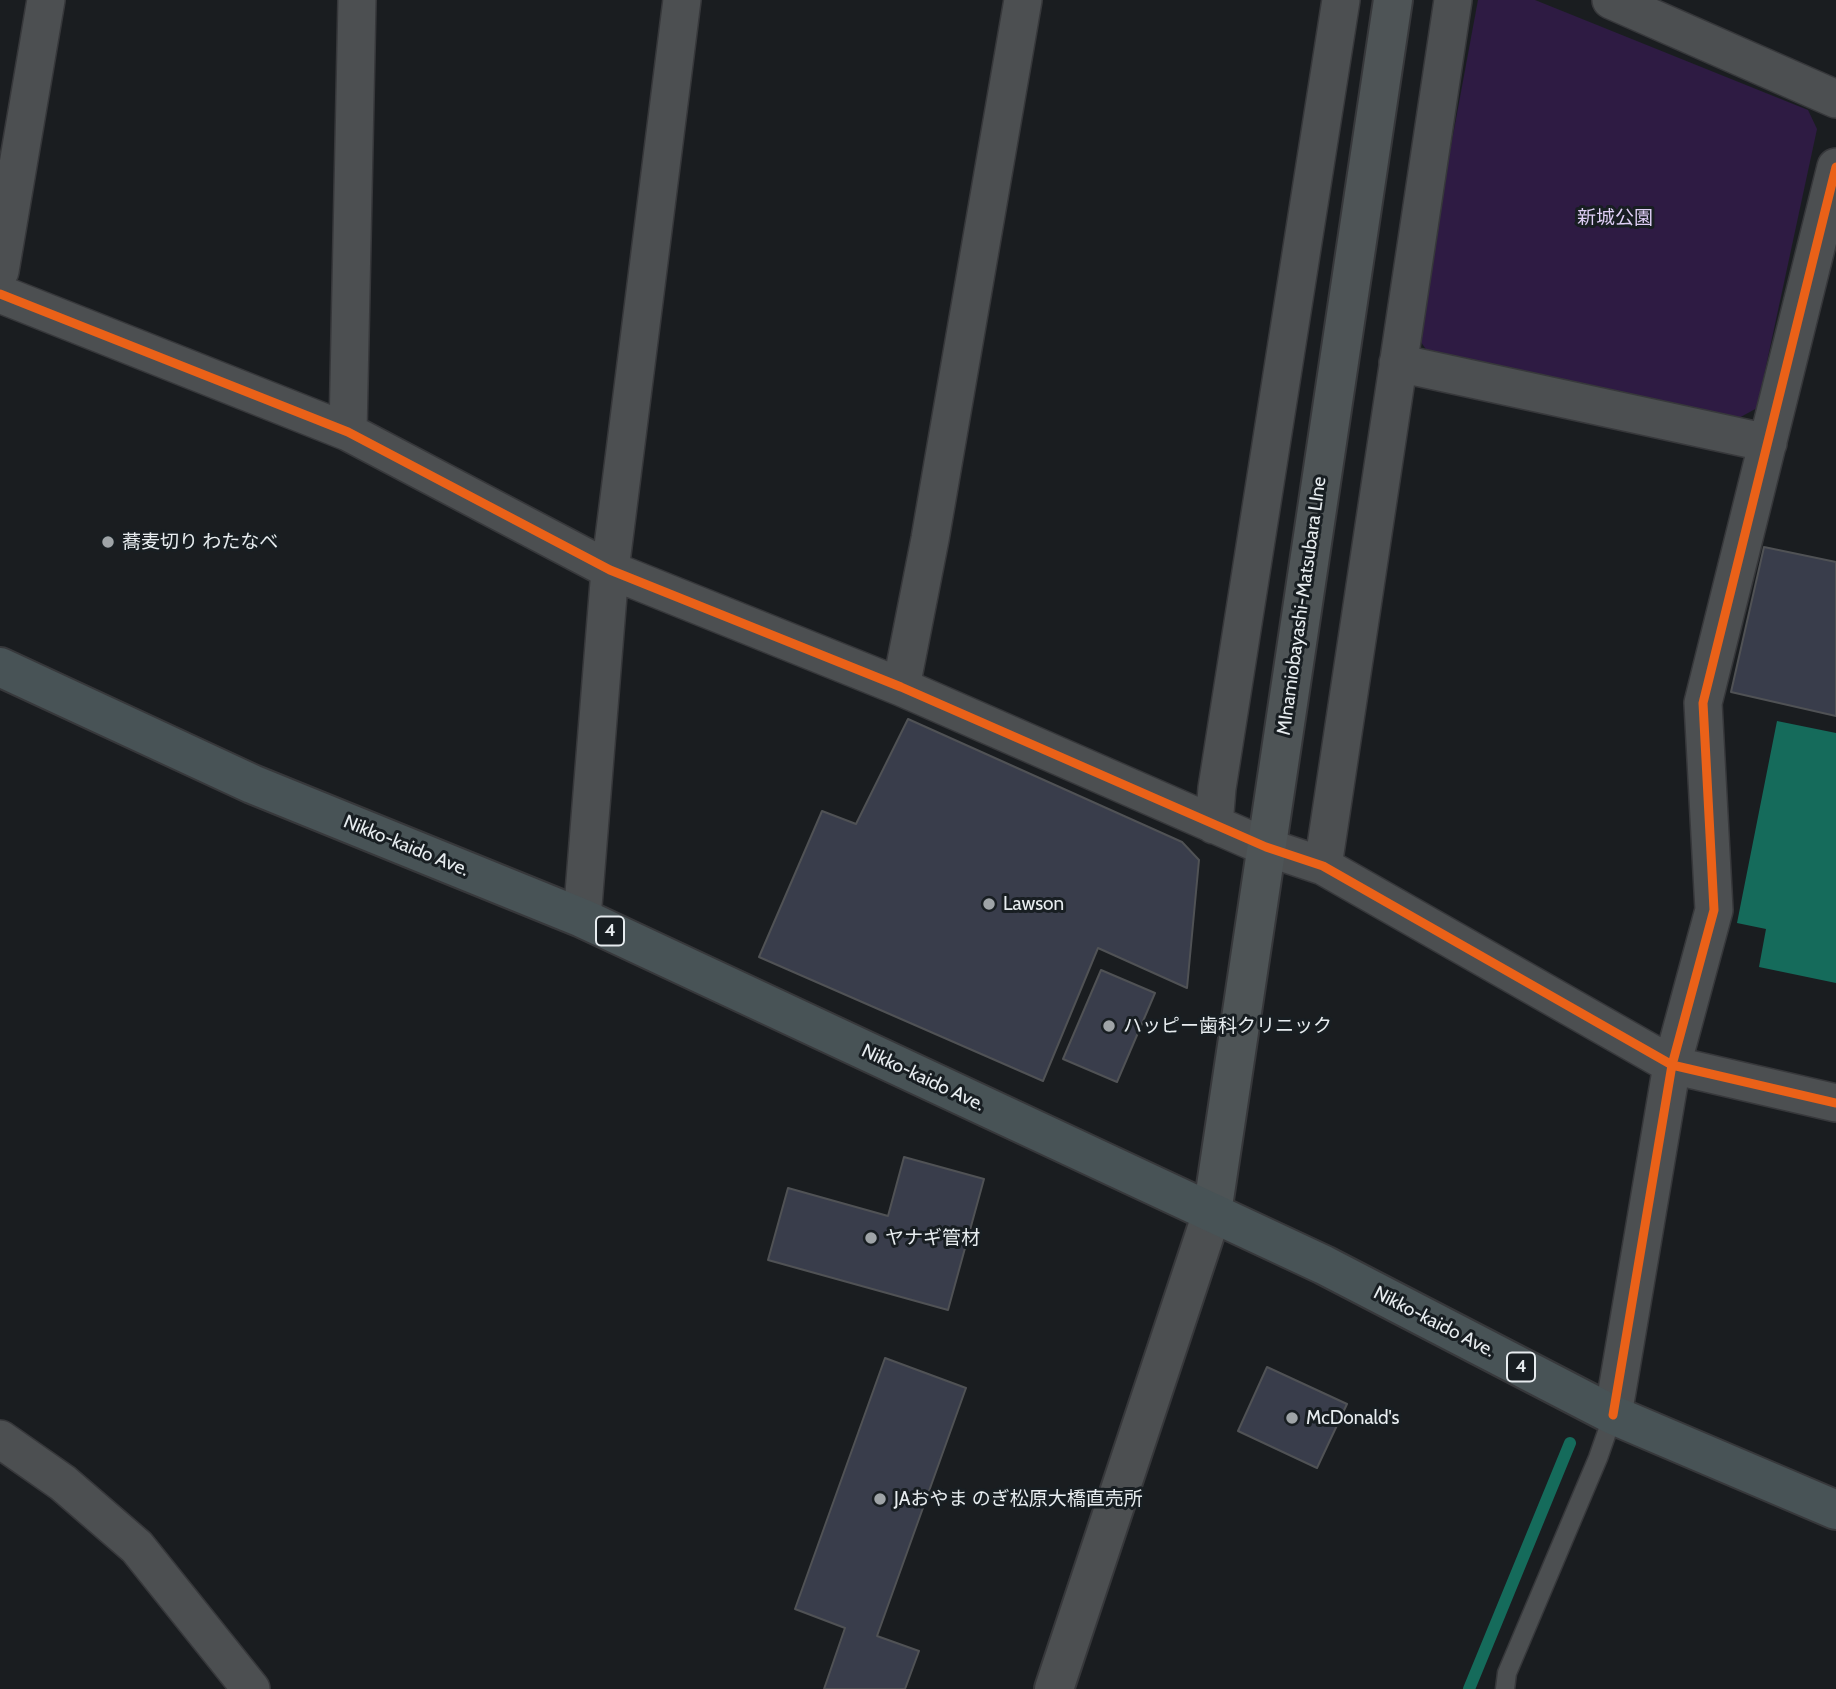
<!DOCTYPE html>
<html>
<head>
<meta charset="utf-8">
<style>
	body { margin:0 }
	canvas { display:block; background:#1a1d20 }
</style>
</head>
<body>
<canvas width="1836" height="1689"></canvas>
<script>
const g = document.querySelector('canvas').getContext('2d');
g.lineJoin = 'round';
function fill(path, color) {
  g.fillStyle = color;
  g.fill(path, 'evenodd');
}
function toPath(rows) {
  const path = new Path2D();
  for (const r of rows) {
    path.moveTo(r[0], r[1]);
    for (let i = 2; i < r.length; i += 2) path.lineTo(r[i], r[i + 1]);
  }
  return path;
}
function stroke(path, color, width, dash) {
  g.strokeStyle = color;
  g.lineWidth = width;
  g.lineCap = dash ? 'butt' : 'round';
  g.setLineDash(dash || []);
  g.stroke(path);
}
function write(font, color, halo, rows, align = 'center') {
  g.font = font + ' Cabin,"Noto Sans JP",sans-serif';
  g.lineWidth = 6;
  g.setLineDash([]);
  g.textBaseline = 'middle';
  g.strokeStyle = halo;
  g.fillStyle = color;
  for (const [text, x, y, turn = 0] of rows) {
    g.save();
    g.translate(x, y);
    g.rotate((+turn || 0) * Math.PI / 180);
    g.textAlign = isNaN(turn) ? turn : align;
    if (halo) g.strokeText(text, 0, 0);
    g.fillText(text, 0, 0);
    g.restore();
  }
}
const green = toPath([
	[1478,0,1535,0,1808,110,1817,129,1757,408,1737,419,1430,355,1416,335]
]);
const water = toPath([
	[1777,721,1836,733,1836,983,1759,967,1766,929,1737,923]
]);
const stream = toPath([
	[1469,1689,1570,1443]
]);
const building = toPath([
	[1764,547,1836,562,1836,716,1731,692,1764,547],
	[908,719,1182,842,1199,860,1187,988,1098,948,1043,1081,759,957,822,811,856,824,908,719],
	[1101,970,1155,993,1117,1082,1063,1059,1101,970],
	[904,1157,984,1179,948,1310,768,1260,788,1188,888,1216,904,1157],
	[885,1358,966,1388,877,1636,919,1651,905,1689,824,1689,845,1628,795,1609,885,1358],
	[1267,1367,1347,1404,1317,1468,1238,1431,1267,1367]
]);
const service = toPath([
	[1505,1689,1507,1673,1598,1458,1613,1415]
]);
const minor = toPath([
	[1611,0,1836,99],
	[0,271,46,0],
	[0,294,348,432,610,570,901,687,1266,847,1323,866,1672,1065,1836,1103],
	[1398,363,1768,443],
	[348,432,357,0],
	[901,687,930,539,1023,0],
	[1214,825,1217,788,1341,0],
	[1323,866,1453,0],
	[582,918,610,570,682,0],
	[1613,1415,1672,1065,1714,910,1703,703,1836,167],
	[0,1439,63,1483,137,1547,251,1689]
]);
const tertiary = toPath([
	[1054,1689,1212,1213]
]);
const secondary = toPath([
	[1212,1213,1393,0]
]);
const trunk = toPath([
	[0,667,252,784,582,918,1324,1265,1613,1415,1836,1510]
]);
const cycleway = toPath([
	[0,294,348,432,610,570,901,687,1266,847,1323,866,1672,1065,1836,1103],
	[1613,1415,1672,1065,1714,910,1703,703,1836,167]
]);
const markers = [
	[108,542,7,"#9fa4a7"],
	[989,904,7,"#9fa4a7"],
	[1109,1026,7,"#9fa4a7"],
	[871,1238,7,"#9fa4a7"],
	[1292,1418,7,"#9fa4a7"],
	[880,1499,7,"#9fa4a7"]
];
const shields = [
	[610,931,28],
	[1521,1367,28]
];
const shieldNames = [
	["4",610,931],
	["4",1521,1367]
];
const parkNames = [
	["新城公園",1615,218]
];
const poiNames = [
	["蕎麦切り わたなべ",122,542],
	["Lawson",1003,904],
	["ハッピー歯科クリニック",1123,1026],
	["ヤナギ管材",885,1238],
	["McDonald's",1306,1418],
	["JAおやま のぎ松原大橋直売所",894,1499]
];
const streetNames = [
	["MInamiobayashi-Matsubara LIne",1302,606,-82],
	["Nikko-kaido Ave.",406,846,22],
	["Nikko-kaido Ave.",923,1078,25],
	["Nikko-kaido Ave.",1434,1322,27]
];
fill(green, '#2e1b43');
fill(water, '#156b5b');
stroke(stream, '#156b5b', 12);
fill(building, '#393d4b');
stroke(building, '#505255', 2);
stroke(service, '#37383b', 21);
stroke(minor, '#37383b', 40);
stroke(tertiary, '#37383b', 42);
stroke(secondary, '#37383b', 42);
stroke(trunk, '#37383b', 42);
stroke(service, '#4c4f51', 18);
stroke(minor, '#4c4f51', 37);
stroke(tertiary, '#4c4f51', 38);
stroke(secondary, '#4e5456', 38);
stroke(trunk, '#485356', 38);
stroke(cycleway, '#ea6118', 9);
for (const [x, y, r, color] of markers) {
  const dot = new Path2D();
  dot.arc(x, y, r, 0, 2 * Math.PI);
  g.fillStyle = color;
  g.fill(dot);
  stroke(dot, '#181e22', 2.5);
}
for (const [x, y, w] of shields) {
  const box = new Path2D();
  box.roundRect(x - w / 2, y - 14.5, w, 29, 5);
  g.fillStyle = '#181e22';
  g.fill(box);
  stroke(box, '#e7ecef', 2);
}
write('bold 18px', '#e7ecef', null, shieldNames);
write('19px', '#decef4', '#181e22', parkNames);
write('19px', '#e7ecef', '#181e22', poiNames, 'left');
write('19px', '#e7ecef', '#181e22', streetNames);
</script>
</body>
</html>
